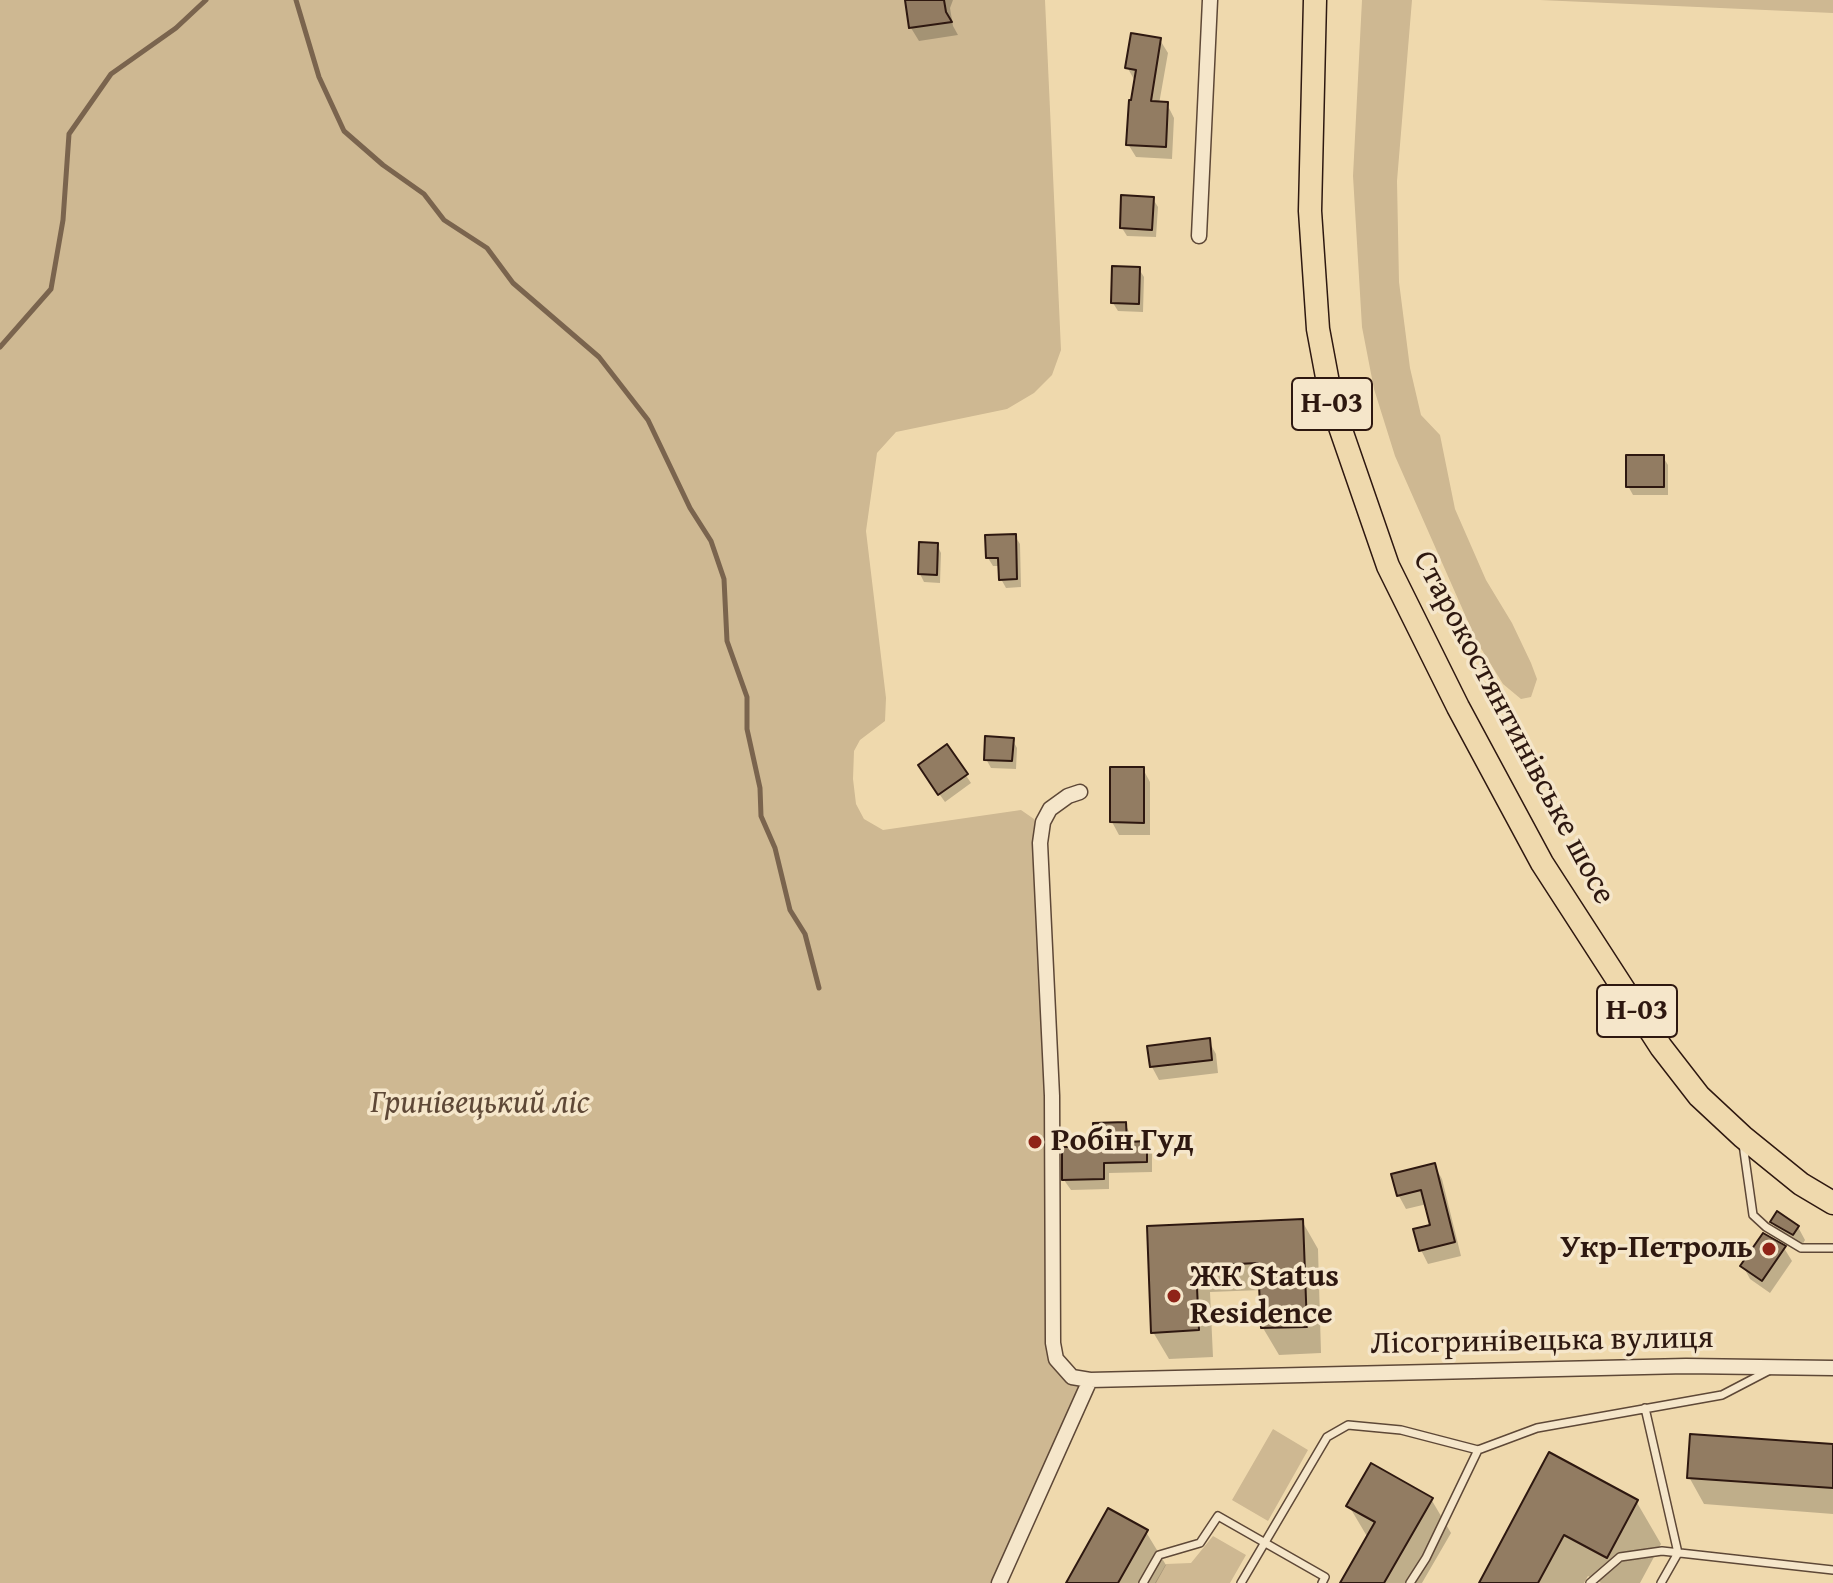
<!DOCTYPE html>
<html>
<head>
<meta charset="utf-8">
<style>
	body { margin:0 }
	canvas { display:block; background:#efd9ad }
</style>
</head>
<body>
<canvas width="1833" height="1583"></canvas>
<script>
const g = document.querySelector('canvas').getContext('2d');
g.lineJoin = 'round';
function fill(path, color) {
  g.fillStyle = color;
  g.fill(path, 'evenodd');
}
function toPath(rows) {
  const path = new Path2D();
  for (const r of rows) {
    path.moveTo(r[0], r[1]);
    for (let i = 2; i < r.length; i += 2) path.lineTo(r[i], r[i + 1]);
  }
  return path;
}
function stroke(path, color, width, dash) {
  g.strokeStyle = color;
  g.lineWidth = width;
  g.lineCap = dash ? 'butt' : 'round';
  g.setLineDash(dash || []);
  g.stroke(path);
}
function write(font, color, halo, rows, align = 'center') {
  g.font = font + ' "Gentium Book Plus",serif';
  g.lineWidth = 7;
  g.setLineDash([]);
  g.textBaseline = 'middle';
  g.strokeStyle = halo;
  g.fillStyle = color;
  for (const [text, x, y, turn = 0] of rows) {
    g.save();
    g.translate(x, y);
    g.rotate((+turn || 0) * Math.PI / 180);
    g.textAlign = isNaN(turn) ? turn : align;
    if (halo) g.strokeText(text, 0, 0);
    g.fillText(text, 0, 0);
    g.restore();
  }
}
const green = toPath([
	[0,0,1045,0,1061,350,1052,375,1034,393,1007,409,896,432,877,453,866,531,886,698,885,721,860,740,854,751,853,779,856,804,864,819,883,830,1021,810,1034,819,1040,843,1056,1359,1090,1380,999,1583,0,1583],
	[1362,0,1412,0,1397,181,1399,282,1410,368,1421,415,1440,435,1455,509,1486,580,1512,623,1531,663,1537,679,1531,697,1521,699,1503,684,1477,642,1395,456,1374,389,1362,327,1353,176],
	[1540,0,1833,0,1833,13],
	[1273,1429,1308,1450,1268,1521,1232,1500],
	[1213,1536,1246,1555,1230,1583,1155,1583,1166,1564,1191,1563]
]);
const shadow = toPath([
	[907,0,953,0,950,8,953,26,958,35,919,41,911,28],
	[1160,40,1168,53,1159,104,1167,104,1174,118,1172,159,1136,157,1128,144,1135,81,1127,67],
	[1153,199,1158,207,1156,237,1127,236,1122,228],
	[1139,269,1144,277,1143,312,1118,311,1113,303],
	[1663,457,1668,465,1668,495,1633,495,1628,486],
	[1015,536,1020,544,1021,587,1006,588,1001,579,1001,566,993,566,988,558],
	[937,545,941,553,940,583,924,582,920,574],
	[1012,739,1017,748,1016,769,991,768,986,759],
	[947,747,971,783,945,802,925,774],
	[1143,769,1150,782,1150,835,1119,835,1112,822],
	[1208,1040,1216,1054,1218,1073,1159,1080,1152,1067],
	[1125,1124,1131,1135,1131,1144,1146,1144,1152,1154,1152,1172,1109,1173,1109,1189,1071,1190,1064,1180],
	[1434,1165,1442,1179,1461,1256,1428,1264,1421,1250,1432,1226,1427,1204,1406,1209,1399,1196],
	[1302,1221,1318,1249,1321,1353,1279,1355,1263,1328,1261,1290,1210,1292,1213,1357,1169,1359,1153,1332,1149,1228],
	[1772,1222,1798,1227,1805,1240,1801,1247,1780,1235],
	[1784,1248,1792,1261,1770,1293,1750,1279,1743,1266],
	[1833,1446,1833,1514,1704,1504,1689,1477],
	[1550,1455,1636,1501,1661,1544,1640,1583,1601,1583,1588,1576,1584,1583,1482,1583],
	[1431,1499,1451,1533,1422,1583,1342,1583,1368,1538,1349,1506],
	[1146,1532,1166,1565,1156,1583,1070,1583]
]);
const stream = toPath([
	[296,0,319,77,344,131,383,165,424,194,444,220,487,248,513,283,599,357,648,420,690,508,711,541,724,579,727,641,747,697,747,729,760,788,761,816,775,848,790,910,805,934,819,988],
	[0,347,51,289,63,220,69,134,111,74,176,28,206,0]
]);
const building = toPath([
	[905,0,944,0,946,12,952,22,909,28,905,0],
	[1131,33,1161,38,1151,101,1168,102,1166,147,1126,145,1129,100,1131,100,1136,70,1125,68,1131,33],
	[1121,195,1154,197,1152,230,1120,228,1121,195],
	[1112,266,1140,267,1139,304,1111,303,1112,266],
	[1626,455,1664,455,1664,487,1626,487,1626,455],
	[1016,534,1017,579,999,580,998,558,986,558,985,535,1016,534],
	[919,542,938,543,937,575,918,574,919,542],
	[985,736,1014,738,1012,761,984,760,985,736],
	[947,744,968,774,938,795,918,765,947,744],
	[1110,767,1144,767,1144,823,1110,822,1110,767],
	[1210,1038,1212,1060,1150,1067,1147,1046,1210,1038],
	[1126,1122,1127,1142,1147,1141,1147,1162,1104,1163,1104,1179,1062,1180,1062,1147,1094,1147,1093,1123,1126,1122],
	[1435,1163,1455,1242,1419,1251,1413,1229,1430,1225,1421,1190,1397,1196,1391,1174,1435,1163],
	[1777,1211,1799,1226,1793,1235,1770,1222,1777,1211],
	[1303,1219,1307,1327,1261,1328,1258,1263,1196,1266,1199,1330,1151,1333,1147,1226,1303,1219],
	[1763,1233,1786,1246,1762,1281,1740,1266,1763,1233],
	[1690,1434,1833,1444,1833,1488,1687,1478,1690,1434],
	[1549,1452,1638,1500,1607,1558,1564,1535,1538,1583,1479,1583,1549,1452],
	[1371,1463,1433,1498,1384,1583,1340,1583,1375,1522,1346,1506,1371,1463],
	[1108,1508,1148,1530,1118,1583,1066,1583,1108,1508]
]);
const lane = toPath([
	[1743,1144,1753,1215,1766,1227,1801,1248,1833,1248],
	[1645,1408,1678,1553,1661,1583],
	[1143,1583,1159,1555,1200,1543,1218,1516,1325,1577,1322,1583],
	[1241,1583,1327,1437,1348,1425,1401,1430,1478,1450],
	[1410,1583,1426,1558,1478,1450,1537,1428,1722,1395,1770,1370],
	[1590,1583,1620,1557,1662,1551,1833,1570]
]);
const street = toPath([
	[1199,236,1210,0],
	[1080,792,1068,796,1050,809,1043,822,1040,843,1052,1096,1053,1343,1056,1359,1072,1377,1090,1380,1686,1366,1833,1368],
	[999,1583,1090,1380]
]);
const primary = toPath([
	[1315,0,1310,211,1318,329,1332,404,1388,566,1458,707,1542,863,1661,1047,1699,1096,1743,1137,1801,1184,1833,1203]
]);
const markers = [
	[1035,1142,8,"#8f2418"],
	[1769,1249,8,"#8f2418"],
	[1174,1296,8,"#8f2418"]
];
const shields = [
	[1332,404,80],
	[1637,1011,80]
];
const shieldNames = [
	["Н-03",1332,404],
	["Н-03",1637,1011]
];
const streetNames = [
	["Старокостянтинівське шосе",1513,728,62],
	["Лісогринівецька вулиця",1542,1342,-1]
];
const parkNames = [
	["Гринівецький ліс",480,1104]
];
const poiNames = [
	["Робін Гуд",1051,1142],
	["Укр-Петроль",1753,1249,"right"],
	["ЖК Status",1190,1278],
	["Residence",1190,1315]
];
fill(green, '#ceb892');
fill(shadow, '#0003');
stroke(stream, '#7a644e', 5);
fill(building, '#927c62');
stroke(building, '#2e1810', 2);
stroke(lane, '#5e4837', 10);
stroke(street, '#5e4837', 17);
stroke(primary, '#2e1810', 25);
stroke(lane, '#f5e6ca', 7);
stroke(street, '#f5e6ca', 14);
stroke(primary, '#efd9ad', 22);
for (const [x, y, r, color] of markers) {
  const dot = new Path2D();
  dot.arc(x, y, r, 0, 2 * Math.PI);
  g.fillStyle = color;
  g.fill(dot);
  stroke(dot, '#f5e6ca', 3);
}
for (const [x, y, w] of shields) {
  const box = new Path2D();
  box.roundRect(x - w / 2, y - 26, w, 52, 6);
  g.fillStyle = '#f5e6ca';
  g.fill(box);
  stroke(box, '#2e1810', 2);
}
write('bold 30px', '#2e1810', null, shieldNames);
write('32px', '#2e1810', '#f5e6ca', streetNames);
write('italic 32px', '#5e4837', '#f5e6ca', parkNames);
write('bold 32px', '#2e1810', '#f5e6ca', poiNames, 'left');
</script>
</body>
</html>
